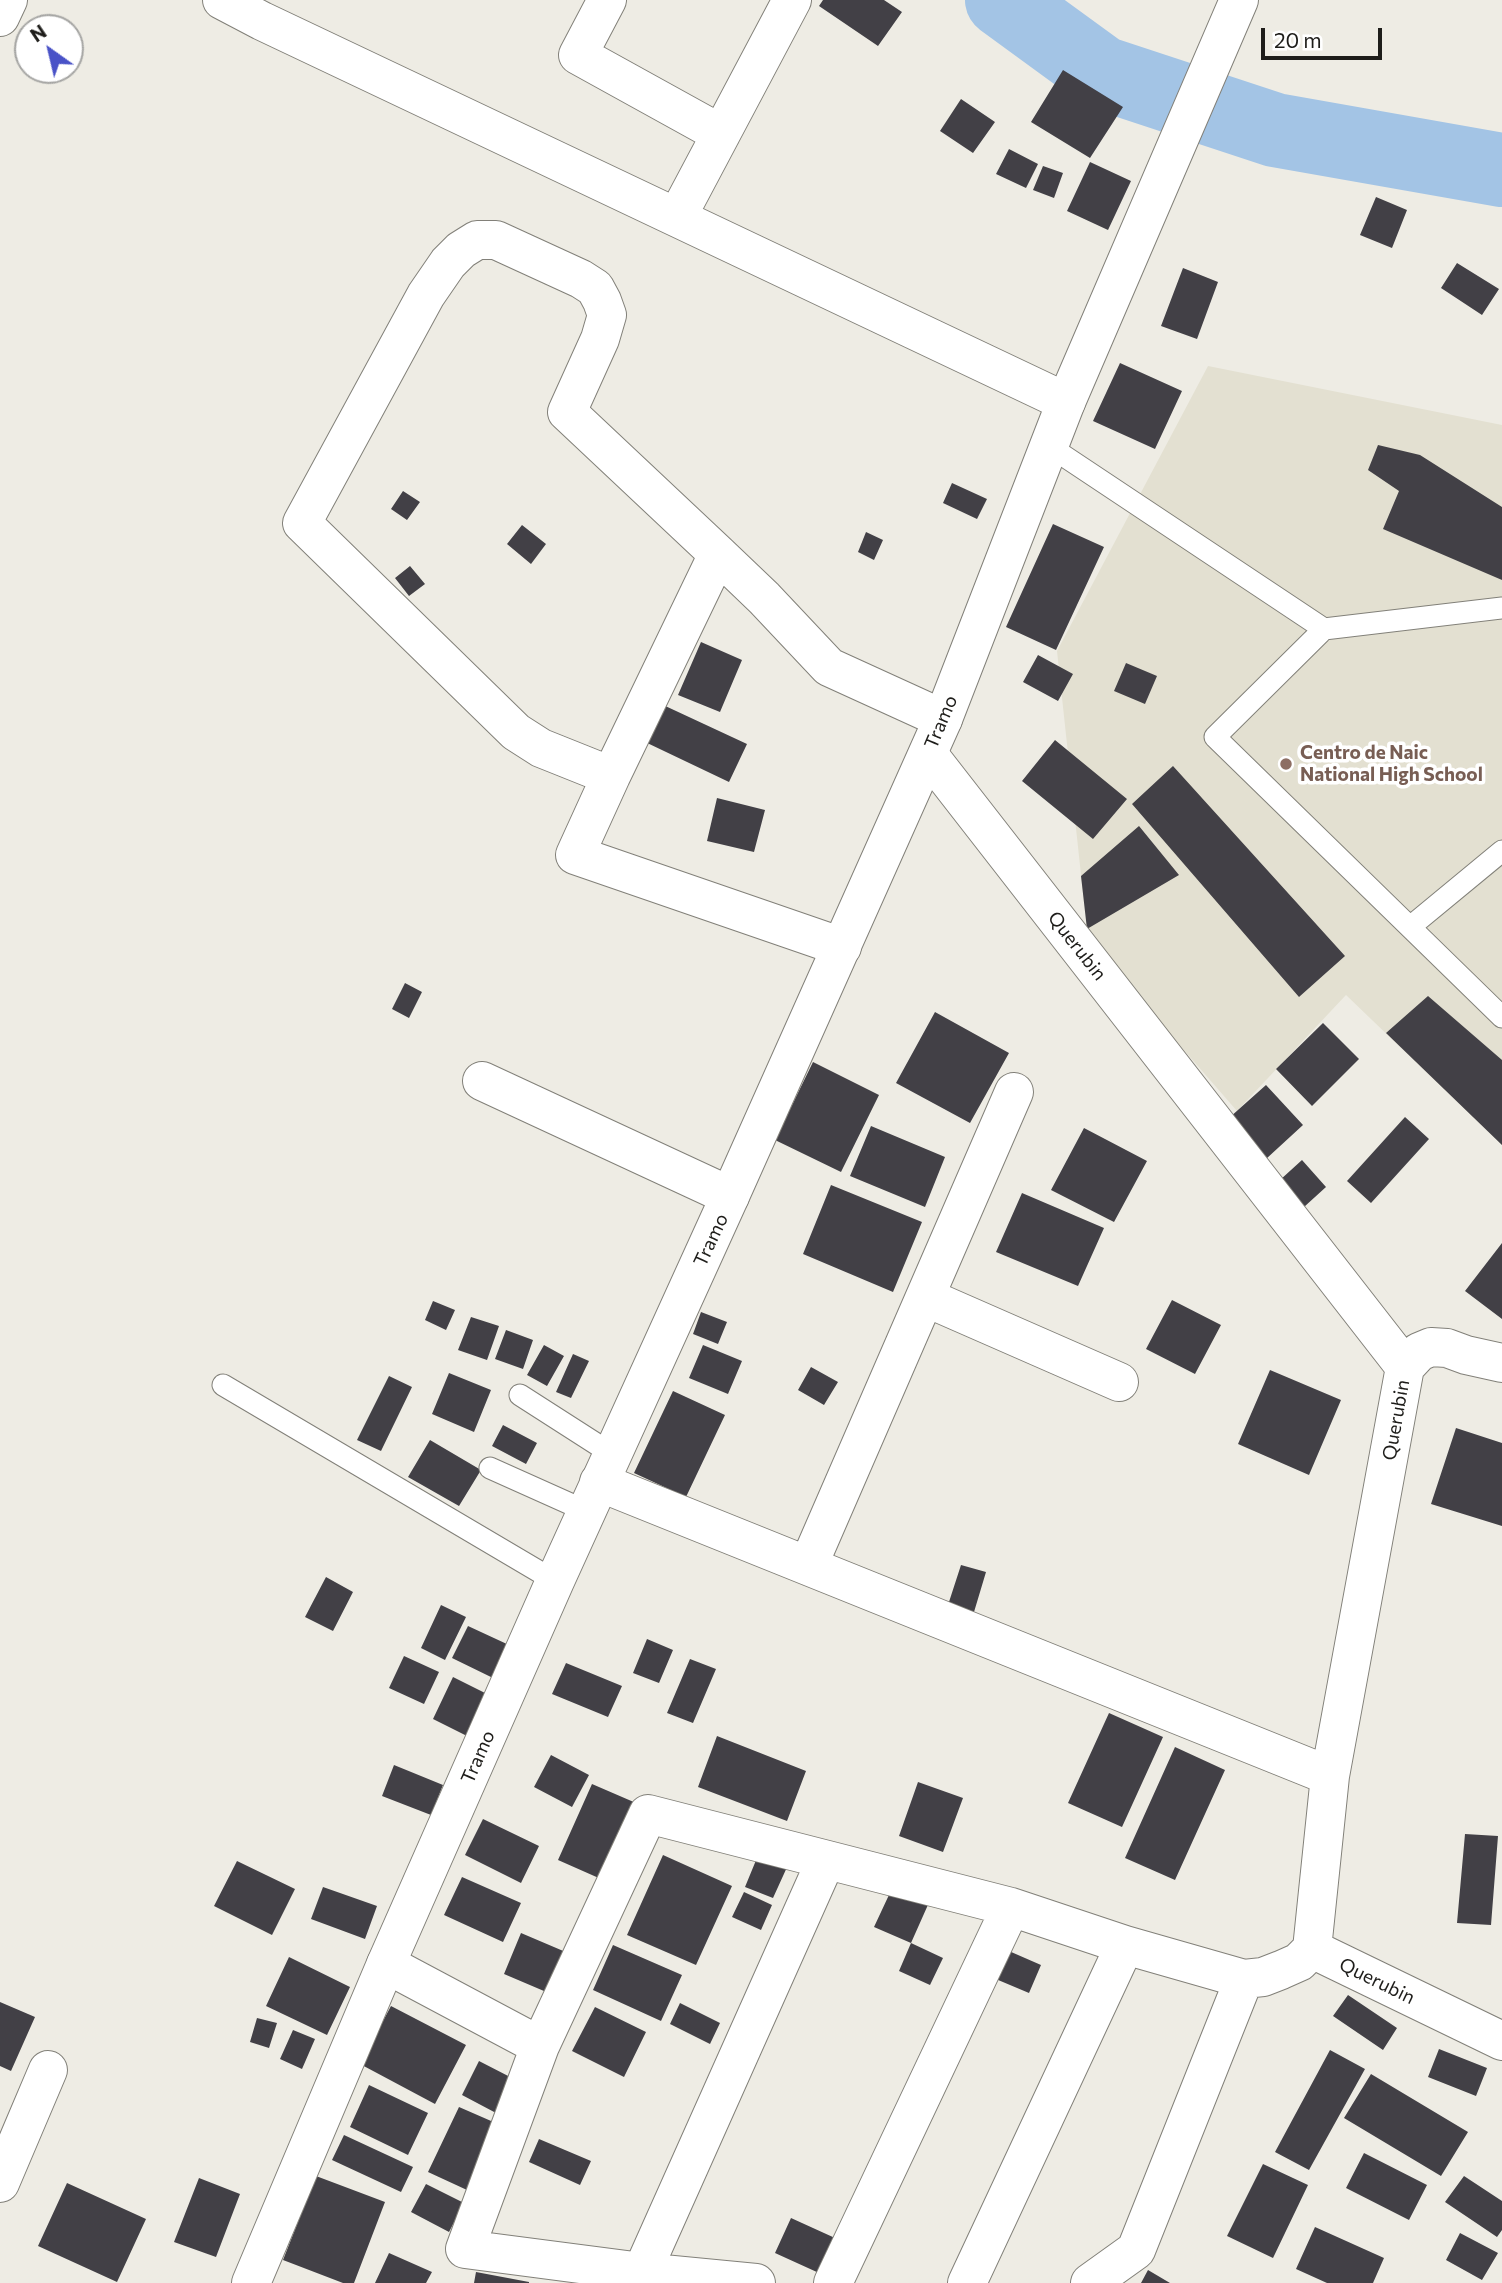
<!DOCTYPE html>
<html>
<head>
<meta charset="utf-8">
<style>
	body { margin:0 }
	#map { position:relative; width:1502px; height:2283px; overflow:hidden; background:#eeece4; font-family:Commissioner,sans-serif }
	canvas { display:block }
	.north { position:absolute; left:14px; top:14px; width:70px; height:70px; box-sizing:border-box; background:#fff; border:2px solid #a5a5a3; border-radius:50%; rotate:326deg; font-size:19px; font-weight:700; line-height:28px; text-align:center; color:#1e1d1a }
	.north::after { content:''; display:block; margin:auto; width:24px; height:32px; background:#4952c7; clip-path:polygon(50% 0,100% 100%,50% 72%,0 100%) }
	.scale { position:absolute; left:1261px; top:28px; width:121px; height:32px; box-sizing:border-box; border:4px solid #1e1d1a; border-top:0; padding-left:9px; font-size:21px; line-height:24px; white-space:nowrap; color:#1e1d1a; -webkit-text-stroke:5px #fff; paint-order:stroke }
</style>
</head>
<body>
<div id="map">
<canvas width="1502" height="2283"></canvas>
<div class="north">N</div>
<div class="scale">20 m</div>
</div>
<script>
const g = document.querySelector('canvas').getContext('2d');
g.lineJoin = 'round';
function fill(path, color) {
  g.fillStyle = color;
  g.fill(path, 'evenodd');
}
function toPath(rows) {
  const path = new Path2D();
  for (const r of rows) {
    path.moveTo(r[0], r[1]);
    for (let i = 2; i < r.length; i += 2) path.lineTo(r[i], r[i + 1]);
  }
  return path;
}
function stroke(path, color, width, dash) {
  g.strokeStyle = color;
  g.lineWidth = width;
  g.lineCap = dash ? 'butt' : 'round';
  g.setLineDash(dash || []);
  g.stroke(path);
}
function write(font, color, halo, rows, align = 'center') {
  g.font = font + ' Commissioner,sans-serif';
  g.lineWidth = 7;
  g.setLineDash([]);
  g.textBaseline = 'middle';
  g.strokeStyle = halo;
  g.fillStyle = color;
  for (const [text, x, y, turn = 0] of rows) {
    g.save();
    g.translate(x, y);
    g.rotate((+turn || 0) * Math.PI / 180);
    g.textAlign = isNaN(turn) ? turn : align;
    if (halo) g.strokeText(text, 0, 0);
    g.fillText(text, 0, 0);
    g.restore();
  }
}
const built = toPath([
	[1208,366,1502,425,1502,1145,1346,995,1237,1111,1088,940,1057,651]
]);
const river = toPath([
	[1002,0,1102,73,1275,130,1502,170]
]);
const building = toPath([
	[823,0,884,0,902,12,878,46,819,6],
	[1063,70,1123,107,1090,158,1031,122],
	[961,99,995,122,973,153,940,131],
	[1009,149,1038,164,1026,188,996,174],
	[1090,162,1131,181,1108,230,1067,211],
	[1043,166,1063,173,1054,198,1033,190],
	[1376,197,1407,210,1392,248,1360,235],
	[1457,263,1499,289,1482,315,1441,288],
	[1183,268,1218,282,1197,339,1161,326],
	[1120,363,1182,391,1155,449,1093,421],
	[1378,445,1420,455,1502,507,1502,580,1383,529,1399,491,1368,470],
	[952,483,987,499,977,519,943,503],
	[403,491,420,502,407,520,391,509],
	[1053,524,1104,547,1056,650,1006,627],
	[522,525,546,544,531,564,507,544],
	[866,532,883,540,874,560,858,552],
	[410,566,425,584,409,596,395,578],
	[701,642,742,660,720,712,678,695],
	[1038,655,1073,674,1058,701,1023,682],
	[1126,663,1157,676,1145,704,1114,691],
	[661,704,747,744,729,782,643,741],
	[1055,740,1127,799,1093,839,1022,781],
	[1173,766,1345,956,1299,997,1132,804],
	[717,798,765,810,754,852,707,841],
	[1139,826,1179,875,1087,929,1081,876],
	[405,983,422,992,409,1018,392,1009],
	[1428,996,1502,1060,1502,1145,1386,1033],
	[935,1012,1009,1053,970,1123,896,1083],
	[1323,1023,1359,1059,1312,1106,1276,1069],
	[813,1062,879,1095,841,1172,775,1140],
	[1266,1085,1303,1125,1266,1159,1229,1118],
	[1405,1117,1429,1139,1371,1203,1347,1181],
	[871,1126,945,1157,925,1207,850,1176],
	[1084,1128,1147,1161,1114,1222,1051,1190],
	[1302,1160,1326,1187,1304,1207,1280,1180],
	[831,1185,922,1222,893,1292,803,1254],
	[1022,1193,1104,1228,1078,1286,996,1252],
	[1502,1243,1502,1319,1465,1291],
	[1172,1300,1221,1325,1195,1374,1146,1349],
	[433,1301,455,1310,446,1330,425,1320],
	[701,1312,727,1322,718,1344,693,1334],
	[471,1317,499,1326,487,1360,458,1350],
	[506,1330,533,1340,523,1369,495,1359],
	[544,1345,564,1356,547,1386,527,1375],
	[703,1345,742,1361,728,1394,689,1378],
	[573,1354,589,1361,571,1398,556,1392],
	[811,1367,838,1382,824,1405,798,1390],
	[1270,1370,1341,1400,1309,1475,1238,1444],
	[449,1373,491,1390,474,1432,432,1414],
	[389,1376,412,1387,381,1451,357,1440],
	[673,1391,725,1415,686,1497,634,1473],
	[503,1425,537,1443,526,1464,492,1446],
	[1456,1428,1502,1443,1502,1526,1431,1504],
	[430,1440,481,1470,459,1506,408,1477],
	[961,1565,986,1572,974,1612,948,1605],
	[326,1577,353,1592,333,1631,305,1617],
	[441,1605,466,1617,445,1660,421,1648],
	[468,1626,509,1645,493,1678,452,1658],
	[647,1639,673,1650,659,1683,633,1673],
	[404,1656,439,1672,424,1704,389,1688],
	[690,1659,716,1669,693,1723,667,1713],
	[566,1663,622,1686,608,1717,552,1694],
	[453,1677,487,1694,467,1736,433,1719],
	[1109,1713,1163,1737,1122,1827,1068,1803],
	[717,1736,806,1771,787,1821,698,1787],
	[1175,1747,1225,1770,1175,1880,1125,1858],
	[551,1755,589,1775,572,1807,534,1787],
	[394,1765,443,1785,431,1815,382,1796],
	[918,1782,963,1798,943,1852,899,1836],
	[592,1784,636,1803,601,1879,558,1860],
	[483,1819,539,1846,521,1883,465,1855],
	[1465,1834,1498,1836,1491,1925,1457,1923],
	[759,1853,788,1865,773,1898,745,1887],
	[663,1855,732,1886,696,1965,627,1935],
	[237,1861,295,1889,272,1935,214,1906],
	[462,1877,521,1903,503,1942,444,1915],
	[895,1882,931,1898,911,1943,874,1927],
	[323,1887,377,1906,365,1939,311,1919],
	[744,1892,772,1905,761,1930,732,1917],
	[521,1933,568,1953,551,1994,504,1974],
	[911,1943,943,1958,930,1985,899,1971],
	[613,1945,682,1975,661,2021,593,1990],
	[1002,1948,1041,1965,1029,1993,991,1977],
	[289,1957,350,1987,327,2035,266,2006],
	[1348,1995,1397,2028,1383,2050,1333,2016],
	[0,2002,35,2017,11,2071,0,2066],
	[680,2003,720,2023,710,2044,670,2024],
	[391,2006,466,2045,435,2104,360,2064],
	[595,2007,646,2032,624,2077,572,2051],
	[257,2018,277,2023,269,2048,250,2042],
	[293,2030,315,2039,302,2069,280,2059],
	[1439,2049,1487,2068,1476,2096,1428,2077],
	[1330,2050,1365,2069,1309,2170,1275,2152],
	[479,2061,514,2079,496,2113,462,2095],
	[1371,2074,1468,2132,1441,2176,1344,2118],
	[369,2085,428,2113,408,2155,350,2127],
	[459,2107,498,2124,467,2190,428,2172],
	[344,2135,413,2167,401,2192,332,2160],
	[539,2139,591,2161,580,2185,529,2162],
	[1364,2153,1427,2185,1409,2220,1346,2188],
	[1263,2164,1308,2185,1273,2258,1227,2236],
	[316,2176,385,2202,354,2283,343,2283,283,2260],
	[1464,2176,1502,2201,1502,2230,1497,2237,1445,2202],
	[199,2178,240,2194,216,2257,174,2242],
	[67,2183,146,2219,117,2282,38,2246],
	[426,2184,464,2203,449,2232,411,2212],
	[791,2218,835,2238,819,2273,775,2253],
	[1315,2227,1384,2258,1373,2283,1327,2283,1296,2269],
	[1460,2233,1498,2253,1482,2280,1446,2260],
	[389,2253,432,2272,426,2283,375,2283],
	[1148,2270,1170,2283,1141,2283],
	[476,2272,529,2282,529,2283,474,2283]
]);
const service = toPath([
	[1049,446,1324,629],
	[1502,608,1324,629,1215,737,1502,1017],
	[1410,927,1502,851],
	[223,1385,555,1581],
	[520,1395,612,1454],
	[490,1468,586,1511]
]);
const minor = toPath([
	[222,0,262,21,1066,402],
	[607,0,578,55,721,134],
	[0,17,8,0],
	[677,217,792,0],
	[718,554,611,776,541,748,516,732,302,523,426,295,448,263,461,250,477,240,496,240,581,279,595,288,602,301,607,315,600,339,567,412,718,554,764,598,829,667,943,719],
	[928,754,1405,1367,1330,1776,1312,1949,1502,2041],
	[611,776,575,855,842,947],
	[482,1081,730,1196],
	[925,1297,1119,1382],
	[1405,1367,1419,1352,1431,1347,1447,1348,1466,1355,1502,1363],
	[599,1482,1330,1776],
	[808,1566,1014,1092],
	[386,1964,540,2046],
	[1244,1979,1263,1977,1281,1970,1299,1962,1312,1949],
	[0,2183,48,2070],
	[642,2272,826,1860],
	[756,2283,642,2272,465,2249,540,2046,648,1814,1011,1907,1125,1945,1244,1979,1136,2250,1090,2283],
	[833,2283,1011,1907],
	[967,2283,1125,1945]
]);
const tertiary = toPath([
	[251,2283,386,1964,555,1581,730,1196,943,719,1066,402,1239,0]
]);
const markers = [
	[1286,764,7,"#8d6e63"]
];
const streetNames = [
	["Tramo",941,722,-67],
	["Querubin",1077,946,52],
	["Tramo",711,1240,-65],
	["Querubin",1396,1420,-80],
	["Tramo",478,1757,-66],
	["Querubin",1377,1981,26]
];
const educationNames = [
	["Centro de Naic",1300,753],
	["National High School",1300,775]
];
fill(built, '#e3e0d1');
stroke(river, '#a3c4e5', 74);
fill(building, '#424046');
stroke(service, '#828079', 23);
stroke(minor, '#828079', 40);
stroke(tertiary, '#828079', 40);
stroke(service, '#fff', 21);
stroke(minor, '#fff', 38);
stroke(tertiary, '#fff', 38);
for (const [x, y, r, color] of markers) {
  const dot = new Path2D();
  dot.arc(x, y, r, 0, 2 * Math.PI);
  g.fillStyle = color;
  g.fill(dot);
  stroke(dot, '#fff', 2.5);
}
write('19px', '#1e1d1a', '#fff', streetNames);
write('bold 19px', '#785e54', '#fff', educationNames, 'left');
</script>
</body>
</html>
